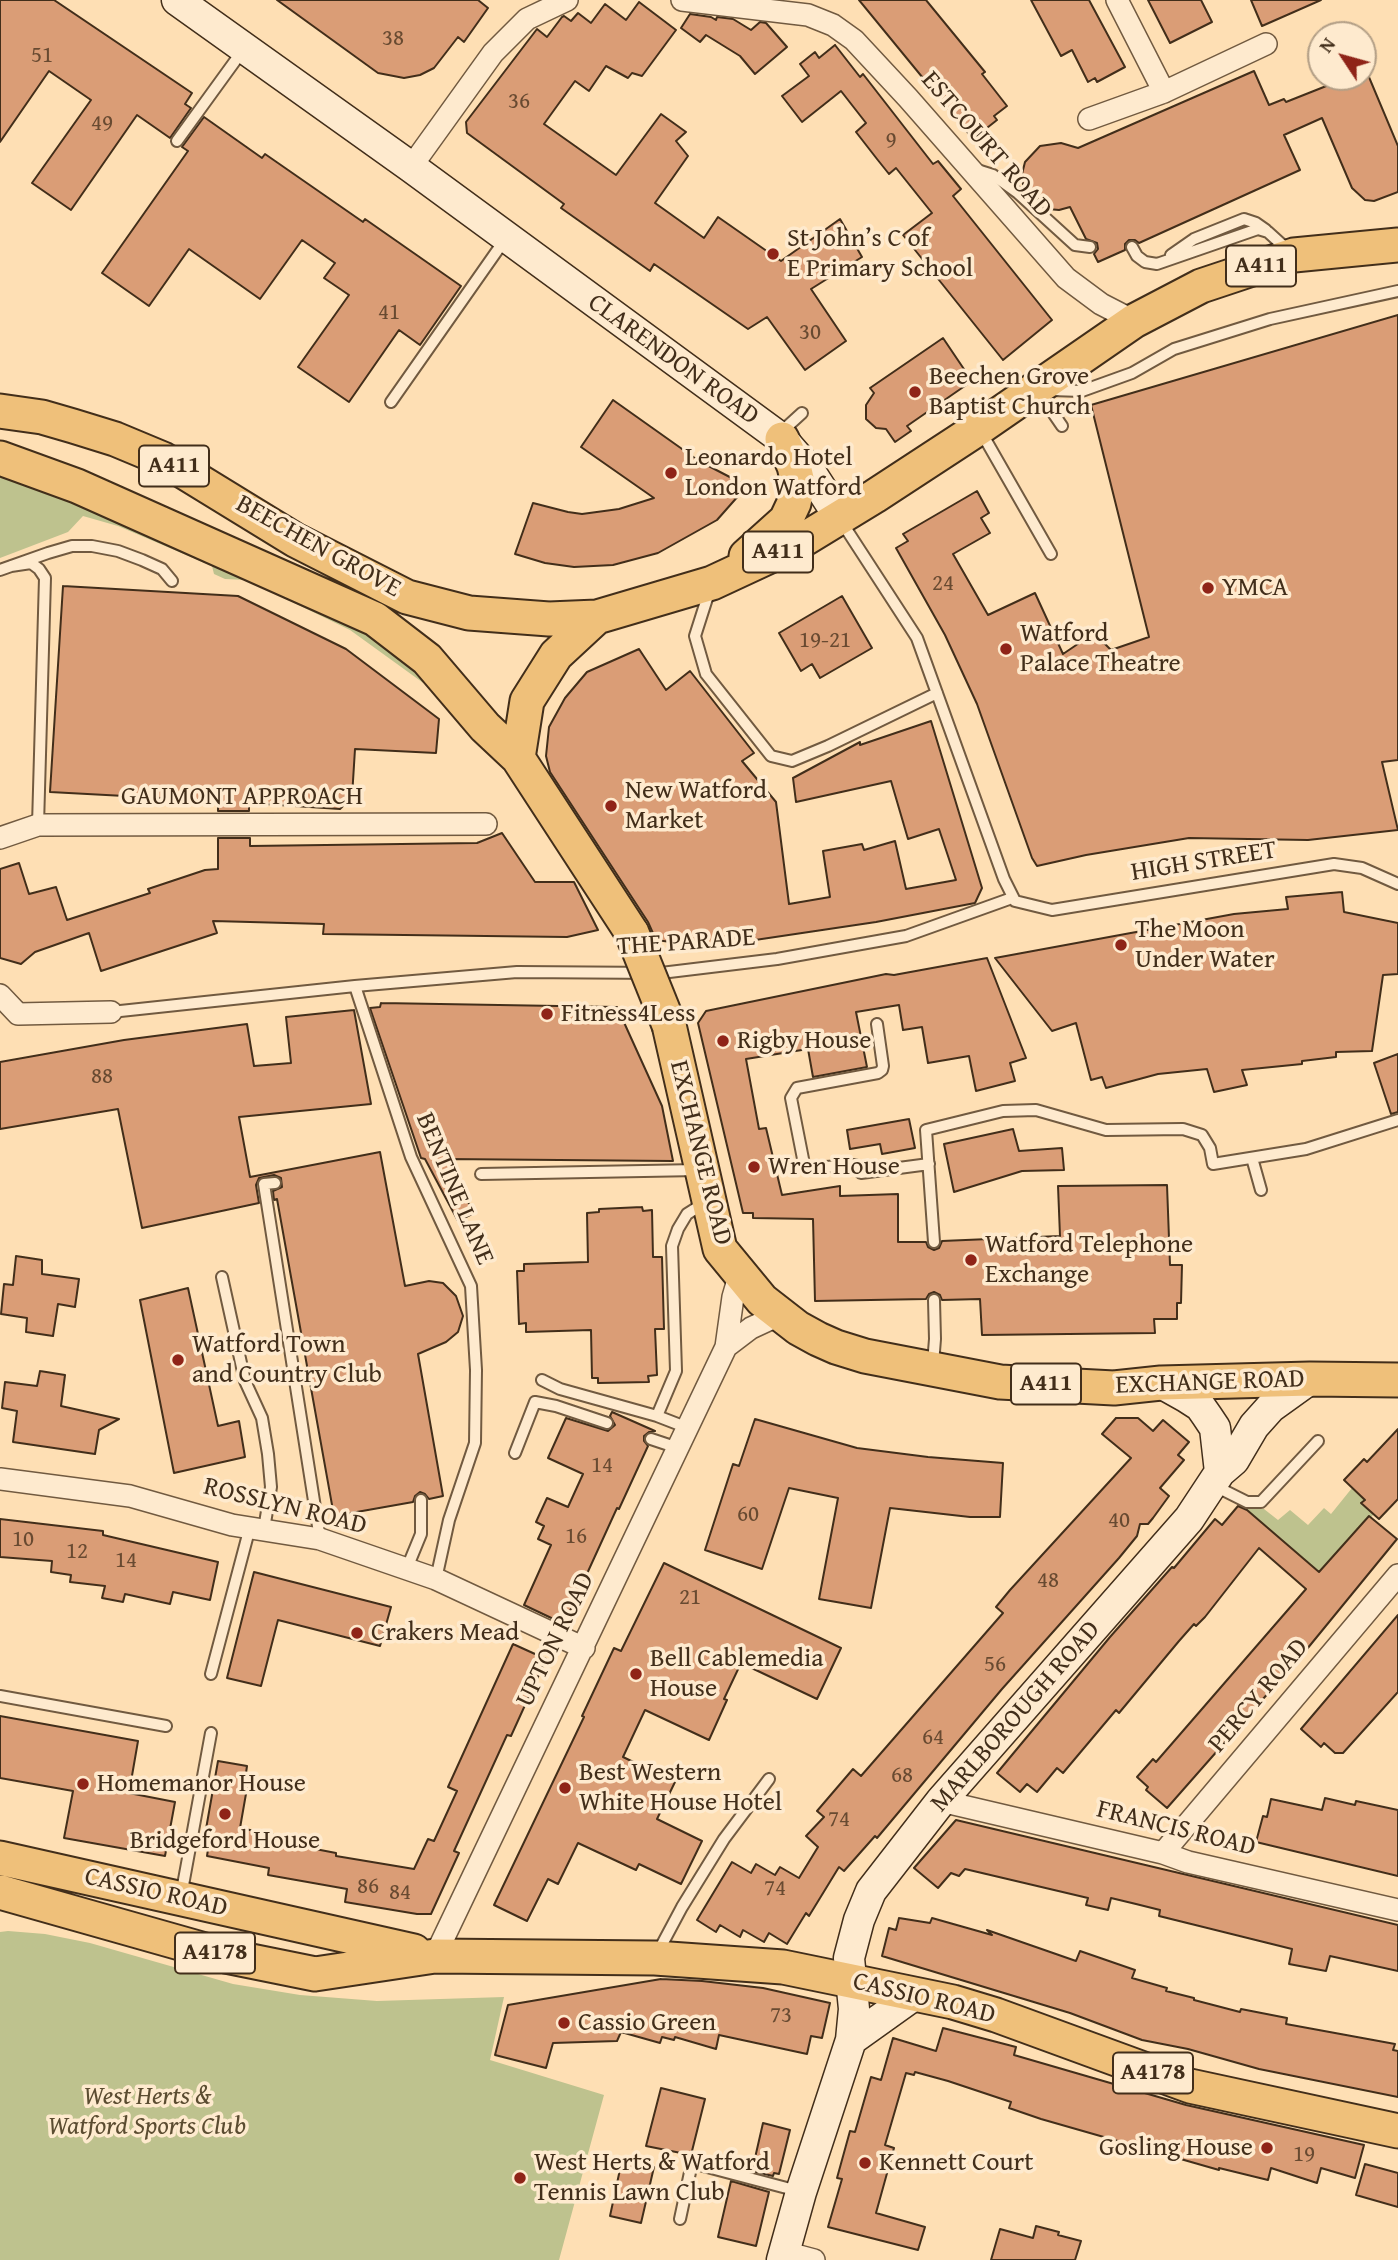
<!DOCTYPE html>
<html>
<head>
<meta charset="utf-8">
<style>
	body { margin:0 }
	#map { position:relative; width:1398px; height:2260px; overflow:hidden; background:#fedfb4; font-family:"Gentium Book Plus",serif }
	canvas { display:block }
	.north { position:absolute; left:1307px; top:21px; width:70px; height:70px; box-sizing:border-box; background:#feeace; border:2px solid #b39f86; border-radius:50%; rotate:306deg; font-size:19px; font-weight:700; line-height:28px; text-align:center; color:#422e1a }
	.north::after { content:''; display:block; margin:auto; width:24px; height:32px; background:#8f2418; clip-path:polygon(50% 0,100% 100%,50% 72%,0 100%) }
</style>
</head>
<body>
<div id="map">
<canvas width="1398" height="2260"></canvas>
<div class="north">N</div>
</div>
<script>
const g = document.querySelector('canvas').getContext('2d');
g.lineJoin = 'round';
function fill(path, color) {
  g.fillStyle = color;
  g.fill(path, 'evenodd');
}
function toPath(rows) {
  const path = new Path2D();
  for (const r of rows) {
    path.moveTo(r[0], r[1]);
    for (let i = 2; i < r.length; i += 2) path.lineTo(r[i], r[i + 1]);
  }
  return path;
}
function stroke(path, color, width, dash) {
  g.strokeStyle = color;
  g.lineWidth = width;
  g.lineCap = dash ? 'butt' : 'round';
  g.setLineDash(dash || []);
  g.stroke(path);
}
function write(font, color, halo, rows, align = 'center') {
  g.font = font + ' "Gentium Book Plus",serif';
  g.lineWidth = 7;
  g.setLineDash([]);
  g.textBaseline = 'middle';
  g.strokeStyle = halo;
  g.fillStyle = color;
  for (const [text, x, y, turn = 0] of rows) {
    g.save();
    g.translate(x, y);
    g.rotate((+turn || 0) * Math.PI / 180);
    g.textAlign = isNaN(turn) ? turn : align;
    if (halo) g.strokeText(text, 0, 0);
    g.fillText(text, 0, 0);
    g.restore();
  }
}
const green = toPath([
	[0,470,380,636,421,672,433,690,350,630,247,580,225,579,214,574,212,566,118,526,83,516,68,532,0,558],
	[1352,1488,1365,1500,1362,1502,1374,1514,1316,1577,1311,1565,1240,1504,1264,1509,1278,1520,1290,1510,1308,1525,1324,1508,1331,1514],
	[8,1931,45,1934,90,1943,233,1984,300,1995,377,2001,504,1997,490,2060,604,2095,559,2260,0,2260,0,1932]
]);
const building = toPath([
	[0,0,54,0,192,93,185,104,191,108,170,138,137,115,71,210,32,183,91,100,49,71,0,142,0,0],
	[277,0,478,0,488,8,464,42,458,37,434,68,420,75,404,78,378,73,277,0],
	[859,0,926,0,985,72,982,74,1007,106,994,116,997,120,973,139,859,0],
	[1031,0,1089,0,1125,67,1097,82,1095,78,1088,82,1072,50,1061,56,1031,0],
	[1148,0,1201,0,1212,22,1170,43,1148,0],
	[1251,0,1321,0,1262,26,1251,0],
	[639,2,676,30,642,76,632,73,628,78,606,66,589,91,575,81,544,124,616,175,661,114,686,132,676,141,688,156,655,203,704,238,718,217,781,261,840,219,862,257,811,289,846,341,805,370,767,317,748,329,654,264,650,271,561,208,564,204,467,133,466,122,537,29,547,37,562,17,564,16,571,21,578,13,591,23,605,4,626,20,639,2],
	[690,14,711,17,716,20,717,17,733,19,751,30,760,22,766,23,787,47,755,74,740,56,706,35,700,42,681,28,690,14],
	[835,45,860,77,863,74,933,164,938,161,961,189,953,196,1052,320,1003,360,903,235,932,213,896,168,889,174,877,159,856,132,866,123,841,91,802,122,782,96,809,76,800,64,815,52,819,58,835,45],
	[1366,70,1398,146,1398,192,1374,201,1365,200,1352,188,1322,118,1284,135,1300,170,1139,243,1135,240,1129,240,1125,244,1125,250,1098,262,1094,254,1098,249,1097,243,1086,239,1070,207,1059,210,1048,209,1023,185,1022,174,1025,162,1040,146,1061,143,1078,148,1254,71,1269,105,1284,99,1286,102,1349,77,1363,77,1363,71,1366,70],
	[204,117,262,158,265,154,363,222,365,219,461,286,420,345,399,330,349,402,298,367,349,295,324,278,335,263,302,240,260,299,189,249,149,306,102,273,188,151,182,147,204,117],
	[1398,315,1398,760,1382,762,1398,830,1308,840,1189,838,1086,855,1037,866,1032,858,977,704,945,635,896,548,908,541,903,534,977,491,989,513,981,518,990,533,953,554,988,615,1035,593,1063,654,1094,633,1111,650,1149,637,1091,405,1398,315],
	[943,338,972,381,907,426,911,431,895,442,886,429,876,428,866,419,866,405,874,393,870,388,943,338],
	[613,400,699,461,747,486,717,520,658,553,613,565,574,567,545,563,515,554,533,503,568,512,582,514,619,509,654,498,581,447,613,400],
	[63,586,238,596,346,649,439,719,436,753,355,749,352,797,340,809,249,803,249,811,218,811,218,801,50,792,63,586],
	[842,596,872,648,820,678,812,664,801,671,779,633,842,596],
	[639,649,666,690,690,671,754,753,742,761,776,802,789,904,830,897,823,851,862,844,864,850,895,841,906,889,956,880,939,829,908,839,891,781,796,802,793,778,860,742,860,745,931,721,982,888,975,903,876,922,708,947,656,940,648,922,550,772,546,756,549,727,565,698,587,672,639,649],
	[502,833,535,882,574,882,598,930,567,937,323,934,324,924,213,921,217,933,101,971,89,933,35,952,21,964,0,958,0,869,19,863,29,894,56,887,67,920,150,893,148,889,205,870,218,869,218,838,250,838,250,846,477,843,502,833],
	[1342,892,1344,912,1398,923,1398,974,1383,975,1372,1051,1336,1052,1336,1057,1302,1061,1302,1064,1242,1070,1247,1085,1214,1092,1207,1069,1158,1074,1106,1088,1102,1077,1091,1080,1076,1023,1052,1031,995,958,1234,914,1288,909,1286,897,1342,892],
	[987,958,1026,1058,1010,1063,1015,1081,976,1091,969,1056,928,1063,922,1027,903,1030,899,1005,856,1012,867,1067,813,1077,808,1049,746,1059,759,1129,766,1128,782,1195,840,1186,840,1196,898,1194,898,1242,926,1242,928,1247,934,1250,939,1248,942,1241,1060,1236,1058,1186,1167,1185,1170,1265,1182,1265,1181,1303,1177,1303,1177,1319,1154,1319,1155,1333,982,1335,980,1299,942,1300,940,1295,934,1292,929,1294,926,1299,815,1301,813,1219,753,1218,753,1213,743,1213,698,1023,706,1011,886,974,894,975,987,958],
	[381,1003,617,1007,662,1106,673,1161,445,1159,474,1213,458,1221,425,1159,421,1158,370,1008,380,1007,381,1003],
	[354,1010,371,1104,239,1117,250,1177,380,1152,405,1286,429,1281,443,1283,456,1296,463,1316,458,1332,446,1342,418,1354,443,1496,429,1499,425,1494,420,1492,415,1496,413,1502,334,1516,277,1199,274,1200,273,1191,282,1187,281,1178,274,1175,259,1178,256,1185,259,1203,142,1228,118,1109,0,1129,0,1062,124,1040,247,1024,254,1066,291,1063,286,1017,354,1010],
	[1398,1054,1398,1112,1391,1114,1374,1063,1398,1054],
	[909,1119,915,1148,882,1154,880,1144,850,1149,847,1130,909,1119],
	[1013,1129,1019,1151,1062,1148,1064,1170,1022,1171,954,1192,944,1144,1013,1129],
	[642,1207,643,1211,652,1210,653,1257,662,1257,664,1329,655,1329,657,1375,648,1376,649,1382,598,1383,598,1378,592,1378,591,1330,526,1332,526,1323,519,1324,517,1271,524,1271,524,1264,588,1262,587,1213,599,1212,599,1209,642,1207],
	[16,1256,42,1260,42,1274,79,1279,75,1307,58,1304,53,1336,26,1332,27,1318,1,1314,4,1284,13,1285,16,1256],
	[188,1288,218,1426,239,1421,245,1457,174,1473,140,1300,188,1288],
	[40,1371,65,1375,61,1406,119,1419,99,1430,95,1454,13,1442,17,1411,2,1408,5,1382,37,1386,40,1371],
	[612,1412,655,1431,649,1432,644,1436,644,1441,648,1446,619,1509,617,1508,564,1624,524,1605,551,1545,538,1539,544,1526,536,1522,547,1498,568,1507,583,1474,548,1458,566,1418,608,1431,615,1425,610,1416,612,1412],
	[1116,1418,1138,1418,1153,1431,1163,1420,1189,1442,1178,1455,1184,1460,1160,1488,1169,1496,1153,1518,1148,1524,1140,1524,1137,1536,1119,1558,1002,1689,877,1838,875,1836,844,1871,839,1867,809,1916,806,1913,787,1944,769,1933,764,1942,743,1930,740,1937,720,1925,716,1932,697,1920,732,1862,751,1873,756,1864,775,1875,780,1867,799,1878,818,1847,806,1836,824,1817,817,1811,853,1769,861,1776,1003,1613,996,1607,1010,1590,1131,1458,1102,1434,1116,1418],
	[755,1419,857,1448,928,1457,1003,1463,1000,1517,970,1517,890,1508,871,1608,819,1599,838,1498,789,1488,762,1569,705,1550,733,1464,739,1466,755,1419],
	[1398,1429,1398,1499,1379,1519,1361,1503,1365,1500,1344,1480,1364,1459,1367,1462,1398,1429],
	[1238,1506,1247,1510,1319,1572,1369,1516,1397,1539,1307,1649,1167,1808,1146,1790,1148,1787,1137,1777,1153,1759,1156,1762,1306,1589,1259,1548,1205,1617,1196,1626,1194,1624,1179,1641,1119,1713,1116,1710,1063,1773,1057,1768,1037,1792,1027,1784,1020,1792,997,1773,1110,1637,1172,1567,1174,1568,1215,1519,1222,1525,1238,1506],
	[0,1519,103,1531,103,1535,218,1562,210,1600,173,1592,170,1604,125,1594,123,1602,102,1598,105,1586,70,1582,71,1575,51,1572,52,1561,0,1557,0,1519],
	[664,1563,841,1648,817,1699,741,1663,724,1699,727,1700,709,1740,645,1710,623,1757,675,1782,657,1819,702,1841,681,1884,639,1864,636,1870,578,1843,558,1884,548,1879,527,1921,494,1905,584,1717,582,1716,614,1648,621,1651,664,1563],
	[254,1572,391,1607,380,1646,278,1620,261,1686,227,1678,254,1572],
	[1398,1615,1398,1692,1343,1753,1335,1753,1324,1743,1321,1747,1301,1729,1398,1615],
	[513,1644,546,1659,511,1736,507,1735,454,1851,459,1853,431,1914,417,1914,345,1902,347,1889,268,1875,269,1868,207,1856,211,1830,206,1829,218,1761,247,1766,244,1787,247,1788,240,1828,280,1836,279,1842,336,1853,336,1856,414,1869,428,1839,434,1841,457,1791,448,1787,513,1644],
	[0,1716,138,1741,129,1793,175,1802,165,1856,64,1838,73,1791,0,1778,0,1716],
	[1325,1798,1355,1805,1356,1801,1398,1810,1398,1876,1256,1842,1263,1816,1267,1817,1271,1799,1322,1810,1325,1798],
	[956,1820,1398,1925,1398,1971,1330,1956,1326,1971,1289,1964,1292,1949,1159,1916,1160,1910,1136,1904,1111,1898,1108,1910,1086,1905,1088,1898,965,1869,959,1876,951,1873,938,1888,914,1868,956,1820],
	[899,1918,930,1923,932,1918,992,1935,987,1930,1076,1961,1080,1951,1135,1970,1132,1978,1167,1988,1166,1991,1194,1998,1194,2000,1240,2012,1241,2009,1287,2018,1286,2024,1395,2044,1393,2050,1398,2051,1398,2097,1259,2069,1188,2049,1142,2040,1070,2013,882,1956,889,1928,896,1930,899,1918],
	[661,1979,702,1981,763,1988,830,2003,822,2038,811,2036,807,2054,719,2035,716,2049,675,2037,674,2040,662,2037,660,2043,621,2032,617,2041,553,2043,546,2068,495,2055,508,2005,661,1979],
	[943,2028,1016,2047,1014,2055,1186,2105,1364,2145,1355,2178,1321,2168,1317,2183,1271,2168,1268,2180,1219,2168,1219,2170,1041,2119,1009,2108,1011,2102,948,2081,915,2072,914,2075,906,2073,885,2145,894,2148,876,2213,925,2227,918,2250,828,2227,842,2179,837,2178,850,2131,855,2132,871,2077,881,2080,893,2038,936,2051,943,2028],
	[661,2088,705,2099,691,2155,646,2146,661,2088],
	[763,2123,790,2130,779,2174,774,2173,773,2176,752,2171,763,2123],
	[622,2160,654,2167,641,2223,610,2216,622,2160],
	[1365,2164,1398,2173,1398,2207,1356,2195,1365,2164],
	[731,2181,769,2192,756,2246,718,2237,731,2181],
	[1036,2226,1059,2232,1058,2235,1081,2241,1075,2260,991,2260,1000,2229,1033,2238,1036,2226]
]);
const lane = toPath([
	[177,141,243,50],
	[974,169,993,175,1018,193,1075,245,1090,247],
	[1132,247,1137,256,1145,262,1157,264,1258,229,1268,232,1290,252],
	[1171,255,1194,239,1244,219,1256,223,1266,230],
	[1051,390,1082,391,1132,373,1174,349,1270,319,1398,291],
	[1038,391,1062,426],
	[391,402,506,238],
	[980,430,1051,554],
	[779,434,802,413],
	[841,521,917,638,1004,879,1015,901,1052,910,1334,864,1362,868,1398,884],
	[11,566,31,563,39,569,45,578,38,825],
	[0,570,48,553,72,546,92,546,118,551,142,560,162,569,172,581],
	[710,589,695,636,706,674,771,756,792,761,828,746,937,693],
	[355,986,411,1157,471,1286,476,1370,475,1443,449,1520,436,1579],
	[111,1012,355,986,517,972,661,973,777,959,906,936,1012,898],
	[877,1024,883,1066,882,1070,878,1073,797,1088,791,1098,804,1164,811,1168,855,1165,861,1173,929,1164],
	[1252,1158,1261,1190],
	[481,1174,698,1170],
	[275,1183,264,1184,320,1539],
	[934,1242,926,1130,1003,1111,1036,1110,1106,1130,1183,1129,1202,1135,1210,1148,1213,1164,1306,1149,1398,1120],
	[222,1277,245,1381,262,1418,268,1454,271,1487,264,1529],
	[933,1364,935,1339,934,1300],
	[542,1380,560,1389,657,1416,688,1428],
	[657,1416,676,1371,672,1246,678,1229,687,1214,706,1202],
	[651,1439,678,1448],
	[515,1453,535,1402,556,1406,607,1423],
	[1215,1486,1247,1502,1261,1502,1318,1441],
	[407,1568,421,1534,421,1500],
	[211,1674,250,1527],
	[0,1696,166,1726],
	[181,1896,211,1733],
	[658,1952,682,1907,724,1839,769,1779],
	[680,2219,692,2163,798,2191]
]);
const street = toPath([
	[682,0,808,15,833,25,854,40,908,98,1066,278,1101,304,1134,321],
	[1117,0,1164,92],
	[1089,119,1164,92,1266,44],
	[411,167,493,53,527,19,567,0],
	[0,838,38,825,486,824],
	[0,995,18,1014,111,1012],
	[726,1347,751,1328,779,1315],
	[0,1479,130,1496,232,1525,320,1539,436,1579,584,1648],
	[941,1801,1163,1853,1188,1862,1398,1910],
	[1163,1853,1398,1575],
	[435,1956,726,1347,733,1297,740,1273],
	[784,2252,814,2260]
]);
const secondary = toPath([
	[177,0,411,167,782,439,809,470,840,518],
	[1161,1383,1186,1397,1200,1406,1207,1416,1215,1428,1220,1472],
	[851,2040,914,1995],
	[782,2260,801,2192,851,2040,854,2009,849,1958,859,1920,871,1891,941,1801,1189,1519,1220,1472,1234,1460,1254,1426,1271,1407,1310,1379]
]);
const primary = toPath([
	[0,411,42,417,73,426,115,439,163,459,295,540,407,597,469,613,549,619,597,617,712,583,798,543,875,496,979,428,1134,321,1201,286,1294,255,1398,245],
	[0,458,77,486,375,619,427,659,485,727,518,758,632,933],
	[746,556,786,520,794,503,798,483,794,466,782,439],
	[518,758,527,701,556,655,597,617],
	[669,1025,720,1249,762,1300,798,1328,818,1339,836,1347,865,1356,1000,1382,1114,1388,1161,1383,1310,1379,1398,1380],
	[0,1858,414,1951],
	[0,1892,226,1956,315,1974,435,1956,655,1958,783,1967,953,2002,996,2015,1190,2086,1398,2131]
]);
const primaryBridge = toPath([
	[632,933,669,1025]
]);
const markers = [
	[773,254,7,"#8f2418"],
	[915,392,7,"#8f2418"],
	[671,473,7,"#8f2418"],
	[1208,588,7,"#8f2418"],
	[1006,649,7,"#8f2418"],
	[611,806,7,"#8f2418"],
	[1121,945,7,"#8f2418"],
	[547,1014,7,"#8f2418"],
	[723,1041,7,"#8f2418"],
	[754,1167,7,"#8f2418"],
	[971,1260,7,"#8f2418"],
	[178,1360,7,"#8f2418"],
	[357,1633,7,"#8f2418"],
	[636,1674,7,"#8f2418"],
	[83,1784,7,"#8f2418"],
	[565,1788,7,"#8f2418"],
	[225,1814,7,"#8f2418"],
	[564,2023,7,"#8f2418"],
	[1267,2148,7,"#8f2418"],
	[865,2163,7,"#8f2418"],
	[520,2178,7,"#8f2418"]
];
const numberNames = [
	["38",393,39],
	["51",42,56],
	["36",519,102],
	["49",102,124],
	["9",891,141],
	["41",389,313],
	["30",810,333],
	["24",943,584],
	["19-21",825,641],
	["88",102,1077],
	["14",602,1466],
	["60",748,1515],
	["40",1119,1521],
	["16",576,1537],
	["10",23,1540],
	["12",77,1552],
	["14",126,1561],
	["48",1048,1581],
	["21",690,1598],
	["56",995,1665],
	["64",933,1738],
	["68",902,1776],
	["74",839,1820],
	["86",368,1887],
	["74",775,1889],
	["84",400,1893],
	["73",781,2016],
	["19",1304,2155]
];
const shields = [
	[1261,266,70],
	[174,466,70],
	[778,552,70],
	[1046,1384,70],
	[215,1953,80],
	[1153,2073,80]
];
const shieldNames = [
	["A411",1261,266],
	["A411",174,466],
	["A411",778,552],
	["A411",1046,1384],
	["A4178",215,1953],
	["A4178",1153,2073]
];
const streetNames = [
	["ESTCOURT ROAD",986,145,49],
	["CLARENDON ROAD",673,360,36],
	["BEECHEN GROVE",318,547,29],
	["GAUMONT APPROACH",242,797],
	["HIGH STREET",1204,862,-9],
	["THE PARADE",686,943,-4],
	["EXCHANGE ROAD",700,1153,76],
	["BENTINE LANE",454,1189,67],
	["EXCHANGE ROAD",1210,1383,-2],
	["ROSSLYN ROAD",285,1507,14],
	["UPTON ROAD",556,1640,-64],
	["PERCY ROAD",1259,1696,-50],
	["MARLBOROUGH ROAD",1016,1717,-49],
	["FRANCIS ROAD",1176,1829,14],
	["CASSIO ROAD",156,1893,13],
	["CASSIO ROAD",924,1999,14]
];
const poiNames = [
	["St John’s C of",787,239],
	["E Primary School",787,269],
	["Beechen Grove",929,377],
	["Baptist Church",929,407],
	["Leonardo Hotel",685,458],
	["London Watford",685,488],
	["YMCA",1222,588],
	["Watford",1020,634],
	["Palace Theatre",1020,664],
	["New Watford",625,791],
	["Market",625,821],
	["The Moon",1135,930],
	["Under Water",1135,960],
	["Fitness4Less",561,1014],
	["Rigby House",737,1041],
	["Wren House",768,1167],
	["Watford Telephone",985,1245],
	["Exchange",985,1275],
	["Watford Town",192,1345],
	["and Country Club",192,1375],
	["Crakers Mead",371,1633],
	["Bell Cablemedia",650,1659],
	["House",650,1689],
	["Best Western",579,1773],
	["White House Hotel",579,1803],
	["Homemanor House",97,1784],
	["Bridgeford House",225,1841,"center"],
	["Cassio Green",578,2023],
	["Gosling House",1253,2148,"right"],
	["West Herts & Watford",534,2163],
	["Tennis Lawn Club",534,2193],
	["Kennett Court",879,2163]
];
const parkNames = [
	["West Herts &",147,2097],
	["Watford Sports Club",147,2127]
];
fill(green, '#bec28e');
fill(building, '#da9d76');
stroke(building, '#422e1a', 2);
stroke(lane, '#715a40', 14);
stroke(street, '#715a40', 24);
stroke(secondary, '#422e1a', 33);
stroke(primary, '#422e1a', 37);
stroke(lane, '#feeace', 10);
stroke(street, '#feeace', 21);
stroke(secondary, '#feeace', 30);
stroke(primary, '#efc07a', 33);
stroke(primaryBridge, '#422e1a', 37, []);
stroke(primaryBridge, '#efc07a', 33);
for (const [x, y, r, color] of markers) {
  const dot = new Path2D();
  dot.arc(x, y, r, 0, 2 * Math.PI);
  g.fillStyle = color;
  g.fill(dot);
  stroke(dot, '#feeace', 2.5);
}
write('23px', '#684a31', null, numberNames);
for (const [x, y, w] of shields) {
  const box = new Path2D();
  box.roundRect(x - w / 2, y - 20.5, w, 41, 5);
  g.fillStyle = '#feeace';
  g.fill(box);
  stroke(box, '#422e1a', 2);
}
write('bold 24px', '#422e1a', null, shieldNames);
write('26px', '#422e1a', '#feeace', streetNames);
write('26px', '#422e1a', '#feeace', poiNames, 'left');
write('italic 26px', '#5b4c31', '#feeace', parkNames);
</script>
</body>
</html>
